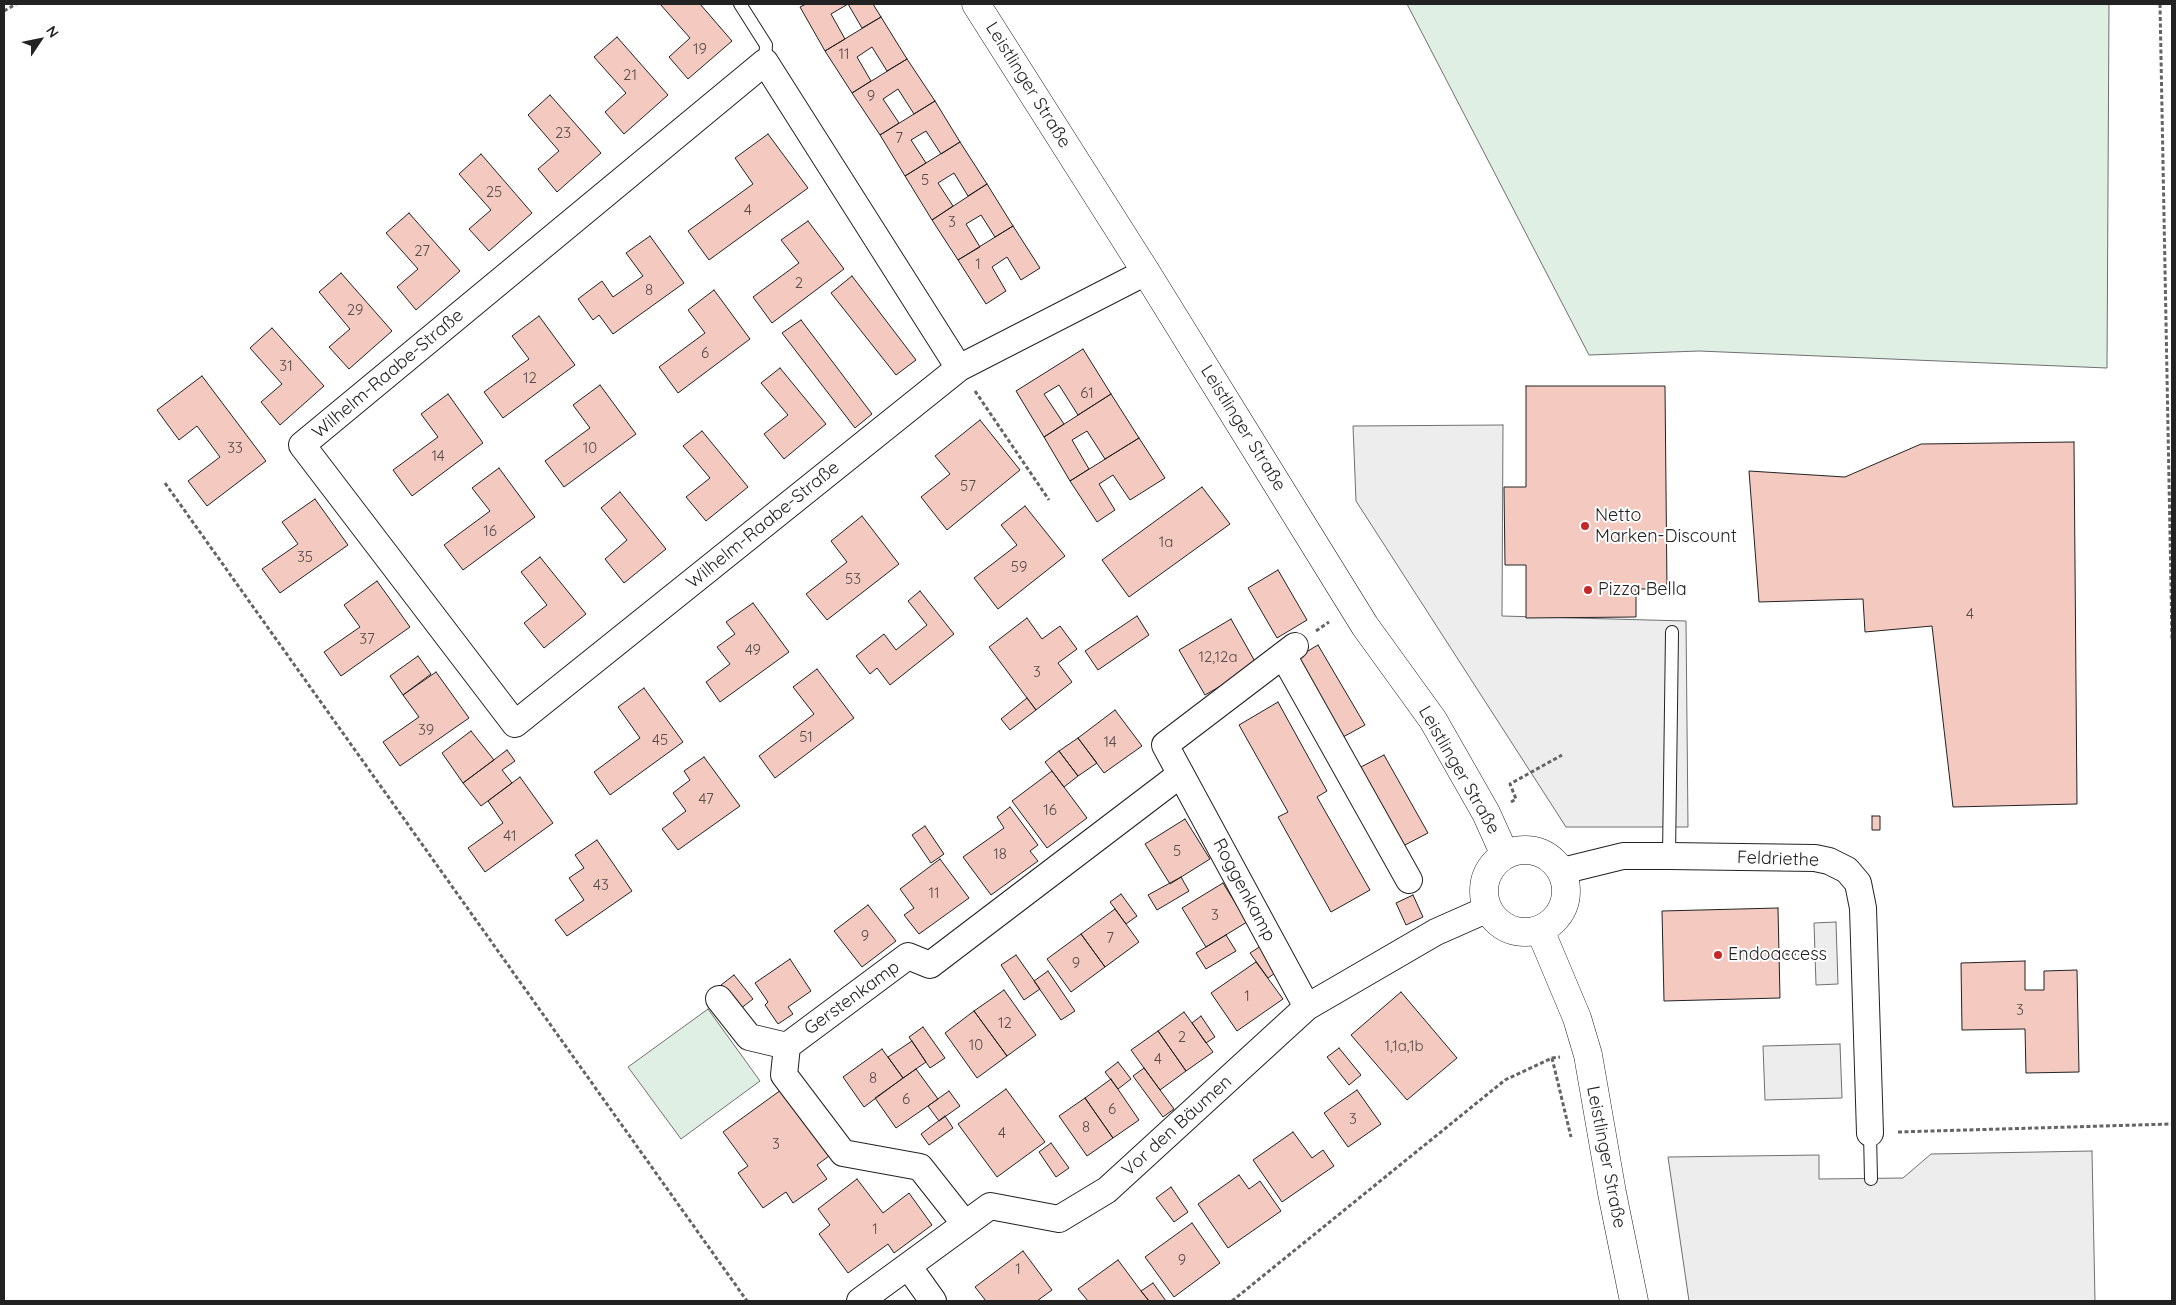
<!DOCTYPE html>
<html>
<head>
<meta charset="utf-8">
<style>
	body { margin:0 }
	#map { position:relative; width:2176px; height:1305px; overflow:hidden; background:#fff; font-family:Quicksand,sans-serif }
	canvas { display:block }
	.frame { position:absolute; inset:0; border:5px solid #222; pointer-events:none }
	.north { position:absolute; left:15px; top:15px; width:50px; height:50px; -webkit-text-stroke:4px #fff; paint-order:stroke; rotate:56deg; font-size:14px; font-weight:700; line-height:20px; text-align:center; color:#222 }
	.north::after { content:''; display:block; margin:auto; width:18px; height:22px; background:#222; clip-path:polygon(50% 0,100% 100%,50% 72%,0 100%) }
</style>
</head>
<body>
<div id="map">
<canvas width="2176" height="1305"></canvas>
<div class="frame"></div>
<div class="north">N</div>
</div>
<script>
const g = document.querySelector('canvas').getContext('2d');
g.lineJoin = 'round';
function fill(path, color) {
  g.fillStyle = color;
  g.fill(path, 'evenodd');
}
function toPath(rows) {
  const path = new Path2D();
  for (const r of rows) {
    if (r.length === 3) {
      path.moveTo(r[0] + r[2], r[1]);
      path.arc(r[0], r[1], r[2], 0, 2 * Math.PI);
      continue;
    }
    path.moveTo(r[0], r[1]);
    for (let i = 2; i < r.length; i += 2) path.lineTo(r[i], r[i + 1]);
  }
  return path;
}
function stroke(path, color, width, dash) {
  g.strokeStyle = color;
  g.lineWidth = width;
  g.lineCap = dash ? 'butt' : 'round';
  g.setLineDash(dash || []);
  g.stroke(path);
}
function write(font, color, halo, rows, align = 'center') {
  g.font = font + ' Quicksand,sans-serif';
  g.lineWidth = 4;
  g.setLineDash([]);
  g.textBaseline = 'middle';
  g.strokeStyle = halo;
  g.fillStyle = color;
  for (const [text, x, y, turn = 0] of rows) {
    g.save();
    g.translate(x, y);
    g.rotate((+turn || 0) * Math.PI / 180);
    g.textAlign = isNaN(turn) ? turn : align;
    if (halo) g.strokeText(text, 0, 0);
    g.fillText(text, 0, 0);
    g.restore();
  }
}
const green = toPath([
	[1407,4,2109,4,2107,368,1699,351,1589,355,1407,4],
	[708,1009,760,1081,681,1139,628,1067,708,1009]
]);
const parking = toPath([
	[1503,425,1502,616,1686,621,1688,827,1566,827,1356,501,1353,426,1503,425],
	[1836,922,1838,984,1816,985,1814,923,1836,922],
	[1840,1044,1842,1098,1765,1100,1763,1046,1840,1044],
	[2092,1151,2095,1301,1689,1301,1668,1157,1819,1155,1819,1179,1903,1178,1931,1154,2092,1151]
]);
const building = toPath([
	[660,4,700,4,732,41,688,79,669,57,690,38,660,4],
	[806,4,848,4,831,14,845,39,825,51,800,7,806,4],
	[848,4,873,4,881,17,862,28,848,4],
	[881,17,907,59,887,71,872,47,857,57,871,81,852,93,825,51,881,17],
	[617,37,668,95,624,134,605,112,626,93,594,57,617,37],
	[907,59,935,101,914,114,898,89,883,99,899,123,880,135,852,93,907,59],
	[550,95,601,153,557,192,538,169,559,151,528,115,550,95],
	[935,101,960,142,941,154,926,131,911,140,926,163,905,176,880,135,935,101],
	[768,134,808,188,709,260,688,231,753,184,735,158,768,134],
	[960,142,987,184,968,196,954,173,938,183,953,206,932,220,905,176,960,142],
	[481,154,532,213,489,251,469,229,491,210,459,174,481,154],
	[987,184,1013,226,995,237,981,215,966,224,980,247,958,260,932,220,987,184],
	[409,213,460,271,416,310,397,287,418,269,386,233,409,213],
	[808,221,844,269,772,323,753,297,799,263,781,240,808,221],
	[1013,226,1040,268,1021,280,1007,257,992,267,1006,291,986,304,958,260,1013,226],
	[650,236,684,283,613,334,599,315,593,320,578,299,602,281,613,297,643,276,626,253,650,236],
	[341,273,392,331,349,369,329,347,350,329,319,292,341,273],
	[852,276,916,360,896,375,831,293,852,276],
	[714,290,750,339,678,393,659,367,705,333,688,310,714,290],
	[539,316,575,365,503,418,484,392,529,359,512,336,539,316],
	[801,320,872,414,855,428,782,333,801,320],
	[272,328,324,386,280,425,261,402,282,384,250,348,272,328],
	[1083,349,1111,394,1078,415,1059,385,1044,394,1064,424,1044,437,1016,391,1083,349],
	[780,368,826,424,784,459,764,434,788,415,761,383,780,368],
	[202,376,266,461,207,506,188,481,220,457,197,426,179,440,157,410,202,376],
	[600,385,636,434,564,487,545,461,590,428,573,405,600,385],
	[1526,386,1665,386,1667,589,1636,589,1636,617,1526,618,1526,565,1505,565,1504,487,1526,487,1526,386],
	[448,394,483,443,412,496,393,470,438,437,421,414,448,394],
	[1111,394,1139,438,1105,459,1087,431,1072,440,1089,469,1070,481,1044,437,1111,394],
	[980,420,1020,470,947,530,921,497,950,474,935,456,980,420],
	[702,431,748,487,706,521,686,497,710,478,683,446,702,431],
	[1139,438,1165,478,1130,500,1113,475,1099,484,1115,510,1097,522,1070,481,1139,438],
	[2074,442,2077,804,1953,807,1932,626,1865,632,1863,599,1759,602,1749,471,1845,477,1921,444,2074,442],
	[499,468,535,517,463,570,444,545,490,511,472,488,499,468],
	[1202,487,1230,524,1129,597,1102,560,1202,487],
	[620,492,666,549,624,583,605,559,627,540,601,508,620,492],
	[315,499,348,545,280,593,262,569,298,544,282,522,315,499],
	[1025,506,1065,556,998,609,974,578,1017,545,1001,525,1025,506],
	[862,516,899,564,827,620,806,594,847,562,831,541,862,516],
	[540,557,586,614,544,648,524,623,547,605,521,572,540,557],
	[1278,570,1307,620,1277,638,1248,588,1278,570],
	[377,581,410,627,341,676,324,652,360,627,344,605,377,581],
	[920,591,954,634,890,685,877,668,870,674,856,656,884,634,896,650,927,625,908,601,920,591],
	[753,603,789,652,720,702,706,682,730,664,717,647,735,634,726,622,753,603],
	[1137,616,1149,635,1098,670,1085,651,1137,616],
	[1027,618,1042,639,1060,626,1077,649,1058,663,1072,682,1036,710,989,647,1027,618],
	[1231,619,1257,665,1205,695,1179,650,1231,619],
	[1318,645,1365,725,1343,737,1296,658,1318,645],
	[418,656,431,674,403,695,390,676,418,656],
	[817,669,854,718,775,778,759,756,814,714,793,687,817,669],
	[436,672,469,718,400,766,383,742,419,717,403,695,436,672],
	[644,688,683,742,610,795,594,772,640,738,618,707,644,688],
	[1027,698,1036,710,1010,730,1001,719,1027,698],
	[1278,702,1327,791,1317,797,1370,890,1331,912,1278,817,1288,812,1239,725,1278,702],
	[1115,710,1142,746,1104,773,1078,738,1115,710],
	[471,731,494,760,463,783,442,753,471,731],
	[1078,738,1097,763,1078,776,1059,751,1078,738],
	[507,750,515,761,502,770,512,783,481,806,463,783,507,750],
	[1059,751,1078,776,1064,787,1045,762,1059,751],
	[1384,755,1428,833,1403,846,1359,768,1384,755],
	[704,757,740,806,678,850,662,829,686,811,673,793,690,780,684,771,704,757],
	[1052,771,1087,818,1047,848,1012,801,1052,771],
	[520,777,553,823,485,872,468,848,503,823,488,801,520,777],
	[1010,807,1038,845,1030,851,1038,861,991,895,963,857,1004,828,997,817,1010,807],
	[1872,816,1880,816,1880,830,1872,830,1872,816],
	[1185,819,1210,859,1170,884,1145,844,1185,819],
	[925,826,944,854,931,863,912,835,925,826],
	[597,840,632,891,567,936,555,920,584,900,569,878,584,868,575,855,597,840],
	[940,859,969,898,919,934,904,915,914,908,900,889,940,859],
	[1181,877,1189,891,1157,910,1148,895,1181,877],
	[1223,883,1247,922,1206,947,1182,908,1223,883],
	[1121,894,1137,916,1126,924,1110,902,1121,894],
	[1413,895,1423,917,1406,925,1396,903,1413,895],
	[868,905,896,941,862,967,834,931,868,905],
	[1778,908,1780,998,1664,1001,1662,911,1778,908],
	[1115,909,1139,942,1105,967,1081,934,1115,909],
	[1081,934,1105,967,1071,992,1047,959,1081,934],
	[1226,935,1236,951,1206,969,1196,953,1226,935],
	[1261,946,1278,971,1268,978,1250,953,1261,946],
	[1016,955,1040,989,1024,1000,1001,965,1016,955],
	[790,959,811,991,788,1007,793,1014,778,1024,765,1005,768,1002,755,983,790,959],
	[2025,961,2025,990,2044,990,2044,971,2077,970,2079,1072,2026,1073,2025,1029,1962,1030,1961,963,2025,961],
	[1256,962,1283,999,1237,1031,1211,993,1256,962],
	[1048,971,1075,1011,1061,1020,1034,981,1048,971],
	[734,975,753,999,740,1009,721,985,734,975],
	[1004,990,1036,1035,1007,1056,974,1011,1004,990],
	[1401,992,1457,1058,1407,1100,1351,1035,1401,992],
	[974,1011,1007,1056,977,1078,945,1033,974,1011],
	[1184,1012,1213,1052,1186,1071,1158,1031,1184,1012],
	[1201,1016,1215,1037,1206,1043,1192,1023,1201,1016],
	[923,1027,945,1058,930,1068,909,1037,923,1027],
	[1158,1031,1186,1071,1160,1090,1131,1050,1158,1031],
	[912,1041,926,1062,903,1078,888,1057,912,1041],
	[1339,1048,1361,1075,1349,1085,1327,1057,1339,1048],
	[882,1049,903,1078,864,1107,843,1077,882,1049],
	[1118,1062,1131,1079,1118,1089,1105,1072,1118,1062],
	[1144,1068,1174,1109,1163,1117,1133,1076,1144,1068],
	[916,1069,938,1099,896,1128,875,1098,916,1069],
	[1111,1079,1139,1120,1113,1138,1085,1098,1111,1079],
	[1006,1089,1045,1142,997,1177,958,1124,1006,1089],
	[781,1090,829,1156,817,1165,827,1179,793,1203,786,1192,763,1208,738,1173,748,1166,723,1132,781,1090],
	[1357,1090,1381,1124,1348,1147,1324,1113,1357,1090],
	[949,1091,960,1106,939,1121,928,1106,949,1091],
	[1085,1098,1113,1138,1087,1156,1059,1116,1085,1098],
	[945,1116,953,1128,929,1145,921,1134,945,1116],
	[1293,1132,1312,1158,1323,1150,1334,1166,1282,1202,1253,1160,1293,1132],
	[1051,1143,1069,1168,1056,1177,1039,1152,1051,1143],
	[1239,1175,1249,1189,1260,1181,1281,1211,1228,1248,1198,1204,1239,1175],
	[857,1179,883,1213,909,1193,932,1225,894,1253,888,1244,848,1273,819,1234,830,1225,818,1209,857,1179],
	[1171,1187,1188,1212,1174,1222,1156,1198,1171,1187],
	[1192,1223,1220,1263,1174,1297,1145,1257,1192,1223],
	[1023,1251,1052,1290,1037,1301,986,1301,975,1287,1023,1251],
	[1118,1260,1141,1291,1149,1301,1088,1301,1078,1289,1118,1260],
	[1153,1283,1166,1301,1149,1301,1141,1291,1153,1283]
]);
const path = toPath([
	[2160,4,2172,640],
	[4,11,16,4],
	[975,391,1049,500],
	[165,483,747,1301],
	[1316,631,1329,622],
	[1511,802,1516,799,1510,784,1562,755],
	[1779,954,1801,954],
	[1552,1058,1571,1137],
	[1898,1132,2172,1124],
	[1232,1301,1505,1080,1552,1058,1560,1057]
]);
const service = toPath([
	[740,4,766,45,765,62],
	[1669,856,1672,632],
	[1870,1133,1871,1179]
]);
const minor = toPath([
	[959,368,515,724,302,445,765,62,959,368,1146,272],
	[1295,646,1165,745,1307,1007],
	[1283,655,1409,880],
	[1562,871,1623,856,1669,856,1815,858,1829,861,1847,870,1858,883,1863,908,1870,1133],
	[719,999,749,1037,787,1046],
	[965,1224,920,1167,843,1153,784,1075,787,1046,908,956,930,965,1181,774],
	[908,1266,933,1301],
	[860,1301,990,1206,1059,1219,1107,1190,1307,1007,1436,932,1488,909]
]);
const tertiary = toPath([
	[976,4,1146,272,1365,626,1433,720,1486,813,1505,855],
	[1525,891,41],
	[1540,930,1577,1018,1588,1055,1612,1193,1634,1301]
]);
const markers = [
	[1585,526,5,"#c62828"],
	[1588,590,5,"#c62828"],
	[1718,955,5,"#c62828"]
];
const numberNames = [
	["19",700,49],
	["11",844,54],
	["21",630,75],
	["9",871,96],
	["23",563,133],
	["7",899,138],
	["5",925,180],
	["25",494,192],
	["4",748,210],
	["3",952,222],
	["27",422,251],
	["1",978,264],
	["2",799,283],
	["8",649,290],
	["29",355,310],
	["6",705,353],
	["31",286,366],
	["12",530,378],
	["61",1087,393],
	["33",235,448],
	["10",590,448],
	["14",438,456],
	["57",968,486],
	["16",490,531],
	["1a",1166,542],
	["35",305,557],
	["59",1019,567],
	["53",853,579],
	["4",1970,614],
	["37",367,639],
	["49",753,650],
	["12,12a",1218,657],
	["3",1037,672],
	["39",426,730],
	["51",806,737],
	["45",660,740],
	["14",1110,742],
	["47",706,799],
	["16",1050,810],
	["41",510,836],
	["5",1177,851],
	["18",1000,854],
	["43",601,885],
	["11",934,893],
	["3",1215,915],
	["9",865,936],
	["7",1110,938],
	["9",1076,963],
	["1",1247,996],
	["3",2020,1010],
	["12",1005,1023],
	["2",1182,1037],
	["10",976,1045],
	["1,1a,1b",1404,1046],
	["4",1158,1059],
	["8",873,1078],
	["6",906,1099],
	["6",1112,1109],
	["3",1353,1119],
	["8",1086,1127],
	["4",1002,1133],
	["3",776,1144],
	["1",875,1229],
	["9",1182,1260],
	["1",1018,1269]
];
const streetNames = [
	["Leistlinger Straße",1028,85,58],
	["Wilhelm-Raabe-Straße",388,374,-40],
	["Leistlinger Straße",1243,428,58],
	["Wilhelm-Raabe-Straße",763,525,-39],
	["Leistlinger Straße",1459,770,60],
	["Feldriethe",1778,859,2],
	["Roggenkamp",1244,890,62],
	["Gerstenkamp",852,998,-36],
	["Vor den Bäumen",1177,1126,-42],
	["Leistlinger Straße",1606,1157,79]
];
const poiNames = [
	["Netto",1595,516],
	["Marken-Discount",1595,537],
	["Pizza Bella",1598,590],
	["Endoaccess",1728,955]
];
fill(green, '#e0efe3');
stroke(green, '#6f6f6f', 1);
fill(parking, '#ededed');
stroke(parking, '#6f6f6f', 1);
fill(building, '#f3c9c0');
stroke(building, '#222', 1);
stroke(service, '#222', 14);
stroke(minor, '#222', 28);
stroke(tertiary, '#222', 29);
stroke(path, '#646464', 3, [4, 2.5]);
stroke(service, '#fff', 12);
stroke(minor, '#fff', 26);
stroke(tertiary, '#fff', 28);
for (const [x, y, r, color] of markers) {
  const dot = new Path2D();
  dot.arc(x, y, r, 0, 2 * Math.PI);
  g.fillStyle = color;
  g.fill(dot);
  stroke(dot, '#fff', 2);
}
write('15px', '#564c4a', null, numberNames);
write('18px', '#222', '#fff', streetNames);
write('18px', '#222', '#fff', poiNames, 'left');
</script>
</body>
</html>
